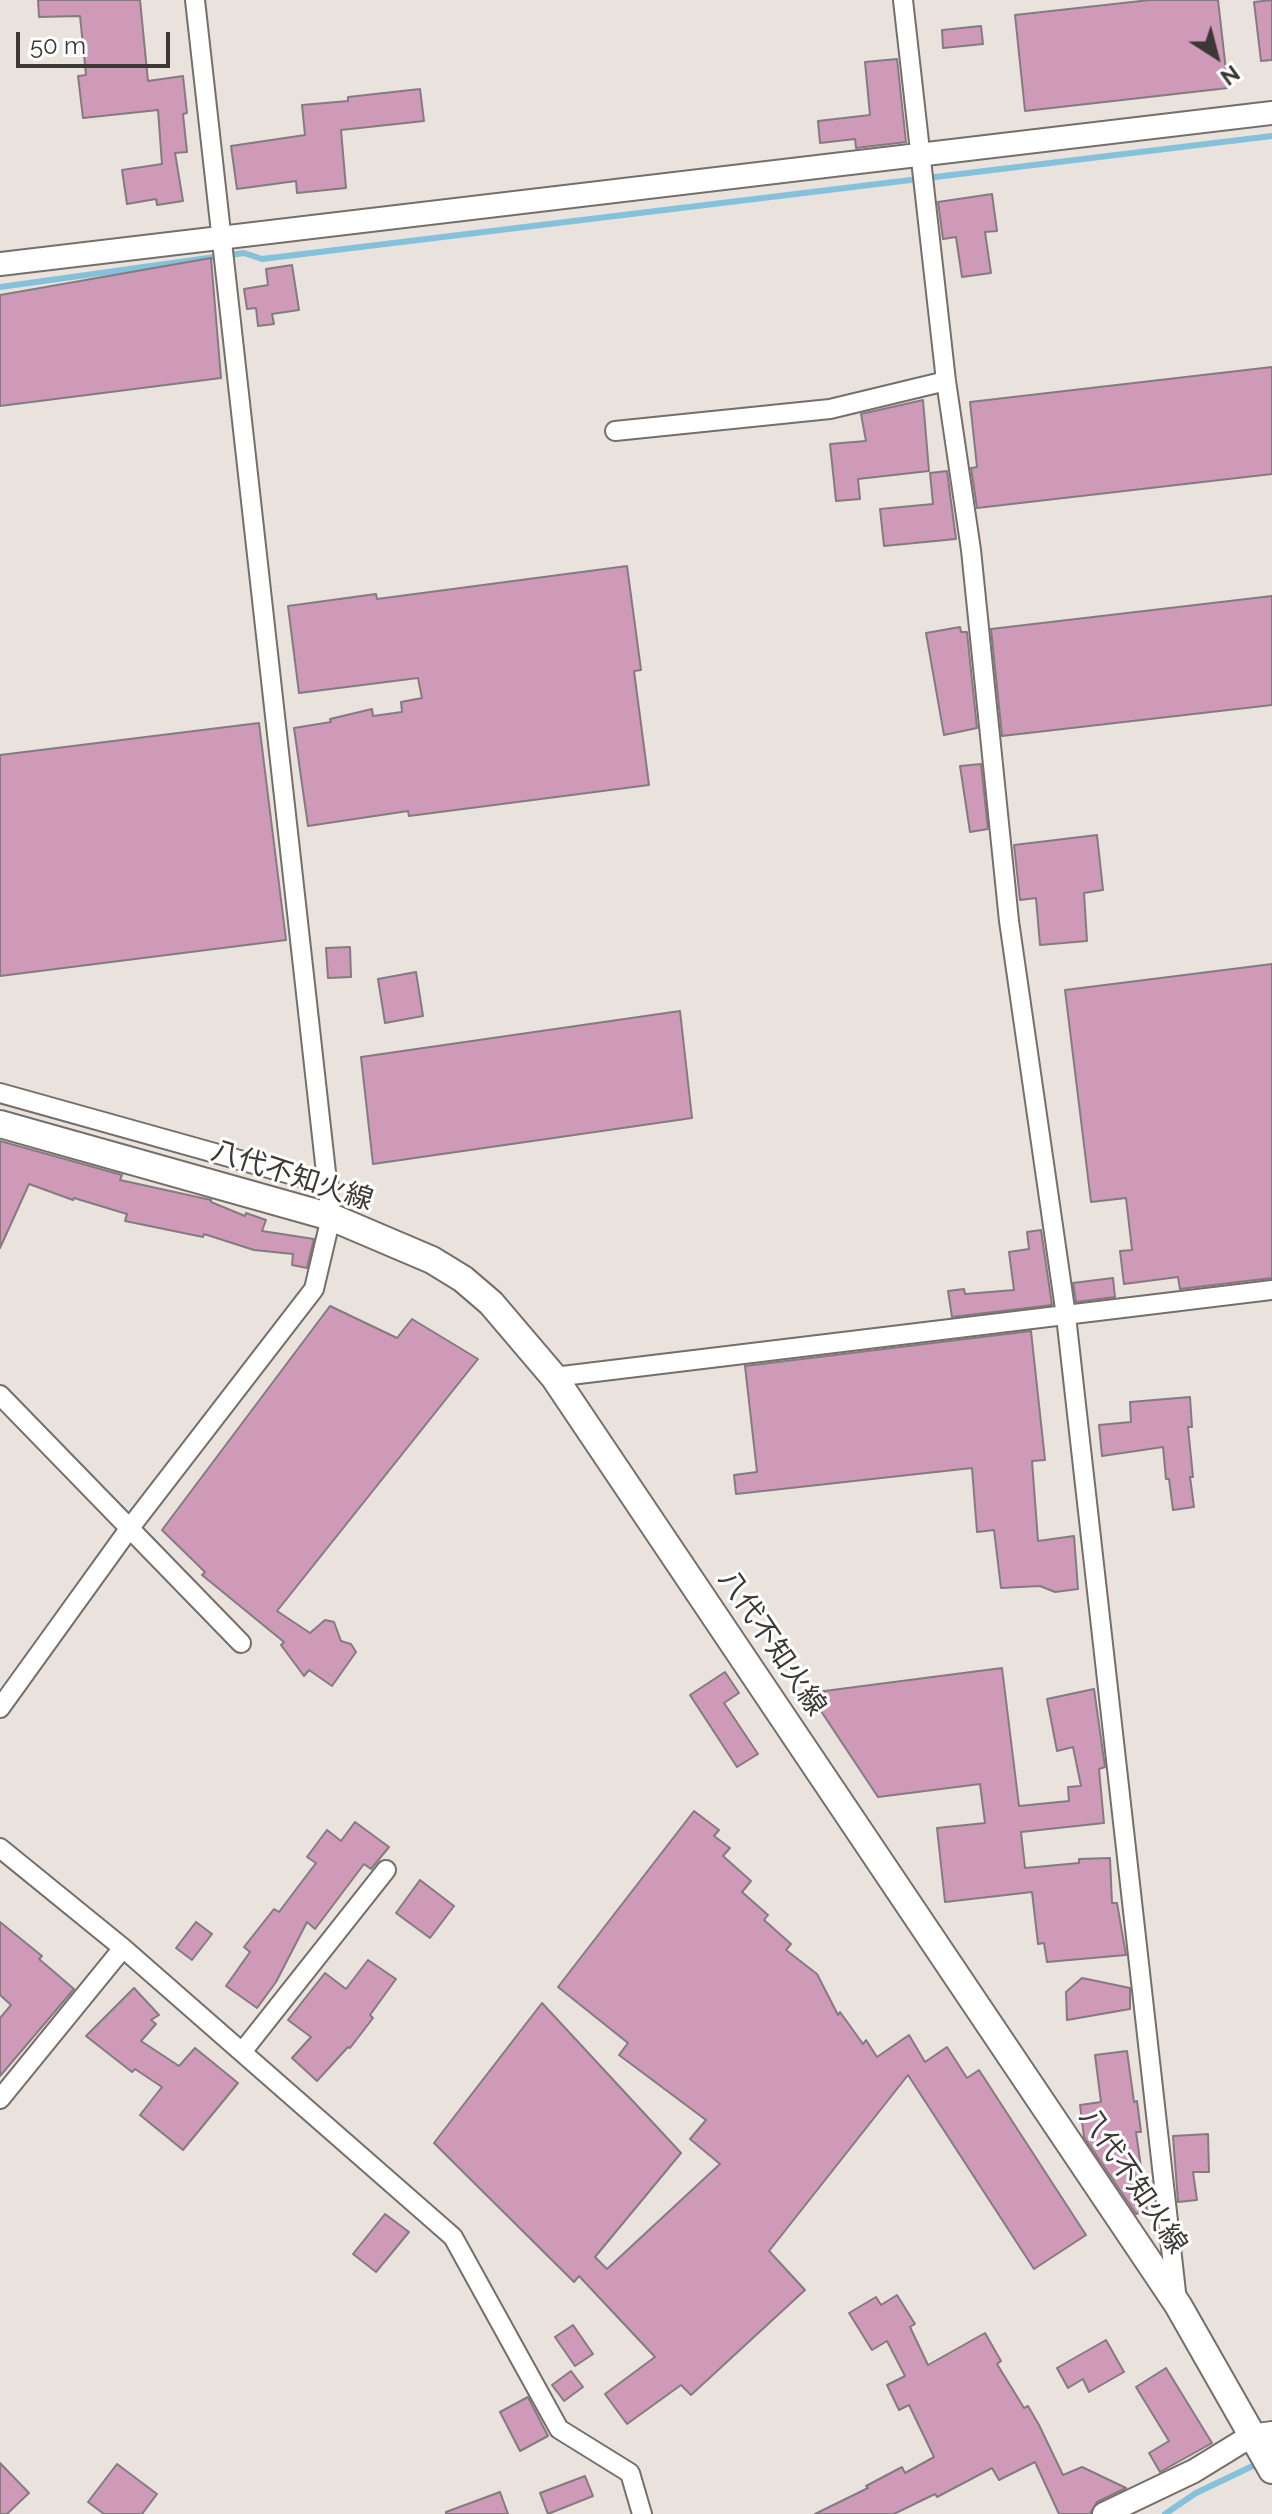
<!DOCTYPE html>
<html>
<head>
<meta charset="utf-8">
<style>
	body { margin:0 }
	#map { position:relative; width:1272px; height:2514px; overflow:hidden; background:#eae2dc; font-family:Raleway,sans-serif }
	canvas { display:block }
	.north { position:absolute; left:1176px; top:16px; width:80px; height:80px; -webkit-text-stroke:6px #fff; paint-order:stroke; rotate:144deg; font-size:22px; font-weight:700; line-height:32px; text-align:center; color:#3b3836 }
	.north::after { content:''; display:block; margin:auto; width:28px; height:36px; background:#3b3836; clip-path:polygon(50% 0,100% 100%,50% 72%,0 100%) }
	.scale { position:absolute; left:16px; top:32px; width:154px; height:36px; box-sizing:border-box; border:4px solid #3b3836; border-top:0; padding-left:10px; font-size:24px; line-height:28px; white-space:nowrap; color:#3b3836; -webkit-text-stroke:6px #fff; paint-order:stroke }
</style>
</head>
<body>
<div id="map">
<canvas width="1272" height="2514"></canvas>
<div class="north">N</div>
<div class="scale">50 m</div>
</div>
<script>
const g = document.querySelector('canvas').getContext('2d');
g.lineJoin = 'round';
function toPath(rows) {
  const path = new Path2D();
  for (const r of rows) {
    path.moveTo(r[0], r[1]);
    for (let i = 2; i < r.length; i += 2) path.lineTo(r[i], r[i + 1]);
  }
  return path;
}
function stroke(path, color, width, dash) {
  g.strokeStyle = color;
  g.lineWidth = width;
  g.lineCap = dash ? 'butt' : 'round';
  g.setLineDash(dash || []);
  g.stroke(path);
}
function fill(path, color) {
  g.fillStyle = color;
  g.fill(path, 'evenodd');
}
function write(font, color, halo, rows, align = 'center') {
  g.font = font + ' Raleway,"Noto Sans JP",sans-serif';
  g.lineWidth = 6;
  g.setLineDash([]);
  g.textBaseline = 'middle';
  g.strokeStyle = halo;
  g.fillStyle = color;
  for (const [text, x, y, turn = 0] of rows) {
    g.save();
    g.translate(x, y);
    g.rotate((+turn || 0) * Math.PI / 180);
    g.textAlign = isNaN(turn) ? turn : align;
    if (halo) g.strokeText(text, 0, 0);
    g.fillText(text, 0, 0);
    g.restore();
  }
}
const stream = toPath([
	[0,287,244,253,262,259,1272,136],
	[1165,2514,1196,2493,1261,2462]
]);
const building = toPath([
	[38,0,140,0,148,81,183,76,187,113,183,114,187,152,175,153,183,201,157,205,156,199,127,204,122,170,162,164,158,110,83,118,78,76,86,75,80,16,39,17,38,0],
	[1150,0,1218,0,1228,88,1025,111,1015,15,1150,0],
	[1272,0,1272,60,1261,61,1254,2,1272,0],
	[981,26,983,44,943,48,942,30,981,26],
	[897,59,906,142,856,148,855,139,820,143,818,121,870,115,865,62,897,59],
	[420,89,424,121,341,130,346,188,297,193,296,181,237,189,231,146,305,135,302,105,348,101,348,97,420,89],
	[992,194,997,231,985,232,991,273,962,277,956,237,943,239,938,202,992,194],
	[211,258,221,378,0,406,0,295,211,258],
	[292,265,299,310,272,314,274,324,258,326,256,308,247,309,244,289,268,285,266,269,292,265],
	[1272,367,1272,474,977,508,971,468,977,467,970,402,1272,367],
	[923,400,929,471,858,479,860,499,836,501,830,444,866,441,861,414,923,400],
	[947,471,956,539,884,546,880,509,933,504,930,473,947,471],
	[627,566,641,670,634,671,649,785,409,816,408,811,308,826,294,728,331,722,330,719,372,709,373,716,402,712,401,702,422,698,418,678,299,693,288,606,376,594,377,599,627,566],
	[1272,596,1272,705,1002,736,991,629,1272,596],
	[960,627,961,632,967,632,977,728,944,735,926,633,960,627],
	[259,723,286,940,0,976,0,755,259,723],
	[981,764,988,829,970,832,960,766,981,764],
	[1097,835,1103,890,1084,893,1087,941,1040,945,1036,898,1020,900,1014,845,1097,835],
	[350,947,351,977,328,978,326,948,350,947],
	[1272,964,1272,1278,1180,1289,1178,1277,1124,1284,1120,1251,1132,1250,1126,1198,1091,1202,1065,990,1272,964],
	[416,972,423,1016,385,1023,378,979,416,972],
	[680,1011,692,1118,373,1164,361,1057,680,1011],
	[0,1141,122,1175,120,1180,211,1200,211,1202,245,1216,246,1213,266,1220,262,1231,314,1239,307,1268,292,1265,293,1254,254,1250,204,1234,203,1237,125,1221,127,1214,74,1198,73,1200,29,1184,0,1248,0,1141],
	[1041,1230,1052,1305,952,1317,948,1291,964,1289,965,1294,1014,1290,1009,1252,1029,1249,1027,1232,1041,1230],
	[1113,1278,1115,1297,1076,1302,1073,1283,1113,1278],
	[330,1306,397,1338,412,1319,478,1359,277,1611,310,1633,325,1620,334,1622,341,1641,351,1644,356,1652,332,1686,309,1670,304,1676,281,1645,284,1642,202,1575,205,1572,162,1530,330,1306],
	[1031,1331,1045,1460,1032,1461,1038,1541,1074,1536,1078,1589,1055,1592,1040,1586,1001,1588,994,1530,977,1532,972,1468,736,1494,734,1475,757,1472,745,1366,1031,1331],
	[1190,1397,1192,1427,1188,1427,1193,1477,1190,1477,1194,1507,1173,1510,1169,1479,1166,1479,1163,1447,1102,1456,1099,1425,1131,1422,1130,1402,1190,1397],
	[1002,1668,1019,1806,1069,1801,1068,1787,1081,1786,1073,1747,1057,1751,1047,1699,1094,1689,1105,1767,1099,1769,1104,1823,1021,1832,1025,1868,1079,1863,1079,1859,1110,1858,1112,1903,1117,1903,1126,1955,1047,1962,1044,1943,1038,1944,1032,1892,945,1902,937,1828,985,1823,980,1784,878,1797,809,1693,1002,1668],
	[725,1672,739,1693,724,1703,758,1754,737,1767,690,1695,725,1672],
	[694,1811,719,1830,714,1836,730,1848,723,1856,751,1881,742,1892,768,1915,764,1920,791,1944,786,1950,817,1974,838,2015,840,2012,863,2044,866,2040,877,2057,909,2035,925,2062,947,2047,967,2078,979,2070,1086,2235,1034,2269,908,2075,769,2251,805,2290,691,2395,681,2385,627,2424,605,2394,655,2357,579,2276,574,2282,434,2143,542,2003,681,2153,595,2257,607,2269,720,2164,690,2139,706,2120,619,2055,628,2043,558,1987,694,1811],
	[355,1822,389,1847,371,1869,364,1864,315,1929,307,1922,276,1982,257,2008,226,1986,250,1952,244,1947,274,1909,279,1912,316,1863,307,1857,327,1830,341,1841,355,1822],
	[420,1880,454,1906,430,1938,396,1913,420,1880],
	[0,1922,42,1956,39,1959,74,1989,0,2076,0,2018,11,2005,0,1995,0,1922],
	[196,1922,212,1934,192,1960,176,1948,196,1922],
	[368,1960,396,1979,370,2015,373,2018,350,2048,348,2047,317,2081,292,2058,311,2037,288,2020,325,1973,346,1989,368,1960],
	[1082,1978,1130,1988,1130,2009,1067,2020,1066,1992,1082,1978],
	[134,1988,159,2015,151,2020,156,2024,141,2041,179,2066,195,2048,238,2083,183,2150,140,2115,162,2087,135,2069,132,2072,86,2036,134,1988],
	[1127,2051,1134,2102,1137,2101,1141,2132,1136,2132,1147,2210,1136,2214,1084,2137,1080,2105,1101,2102,1095,2055,1127,2051],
	[1208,2134,1209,2172,1193,2172,1197,2200,1178,2202,1173,2136,1208,2134],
	[385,2214,409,2232,376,2272,353,2254,385,2214],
	[897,2295,915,2324,910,2327,928,2365,985,2333,1001,2361,997,2364,1024,2408,1028,2406,1039,2425,1063,2475,1082,2467,1126,2488,1097,2502,1090,2514,1059,2514,1035,2462,999,2480,992,2468,937,2497,935,2494,894,2514,815,2514,868,2488,866,2486,902,2467,905,2473,934,2457,909,2405,899,2410,887,2385,905,2376,887,2341,872,2350,849,2313,876,2297,881,2305,897,2295],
	[573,2325,593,2354,575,2366,555,2337,573,2325],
	[1106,2340,1124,2372,1089,2392,1083,2379,1068,2388,1057,2368,1106,2340],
	[1166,2368,1212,2443,1160,2472,1149,2453,1169,2441,1136,2387,1166,2368],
	[571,2371,583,2387,564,2401,552,2385,571,2371],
	[528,2397,548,2436,520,2451,500,2412,528,2397],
	[0,2463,29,2493,7,2514,0,2514,0,2463],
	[117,2464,157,2494,142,2514,104,2514,88,2502,117,2464],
	[585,2476,593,2496,548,2514,540,2493,585,2476],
	[500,2492,508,2514,446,2514,446,2512,500,2492]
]);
const minor = toPath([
	[903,0,946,381,971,550,1009,921,1066,1316,1177,2301],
	[615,431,830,409,946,381],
	[0,1093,329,1185],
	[554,1377,1272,1290],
	[0,1395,241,1643],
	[0,1708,129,1529,314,1289,331,1217,195,0],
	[0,1848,123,1948,453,2237,559,2429,630,2473,642,2514],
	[242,2052,386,1870],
	[0,2099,123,1948]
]);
const tertiary = toPath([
	[0,264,1272,113],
	[1104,2514,1194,2471,1251,2436,1272,2433]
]);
const secondary = toPath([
	[0,1124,331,1217,432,1260,463,1279,491,1303,554,1377,1178,2305,1272,2470]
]);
const streetNames = [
	["八代不知火線",292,1176,18],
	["八代不知火線",772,1643,56],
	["八代不知火線",1133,2181,56]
];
stroke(stream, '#83c2da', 6);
fill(building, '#ce9ab7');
stroke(building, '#847b80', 2);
stroke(minor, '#766e69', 22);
stroke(tertiary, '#766e69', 26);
stroke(secondary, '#766e69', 30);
stroke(minor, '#fff', 18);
stroke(tertiary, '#fff', 22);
stroke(secondary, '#fff', 26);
write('28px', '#3b3836', '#fff', streetNames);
</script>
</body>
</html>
